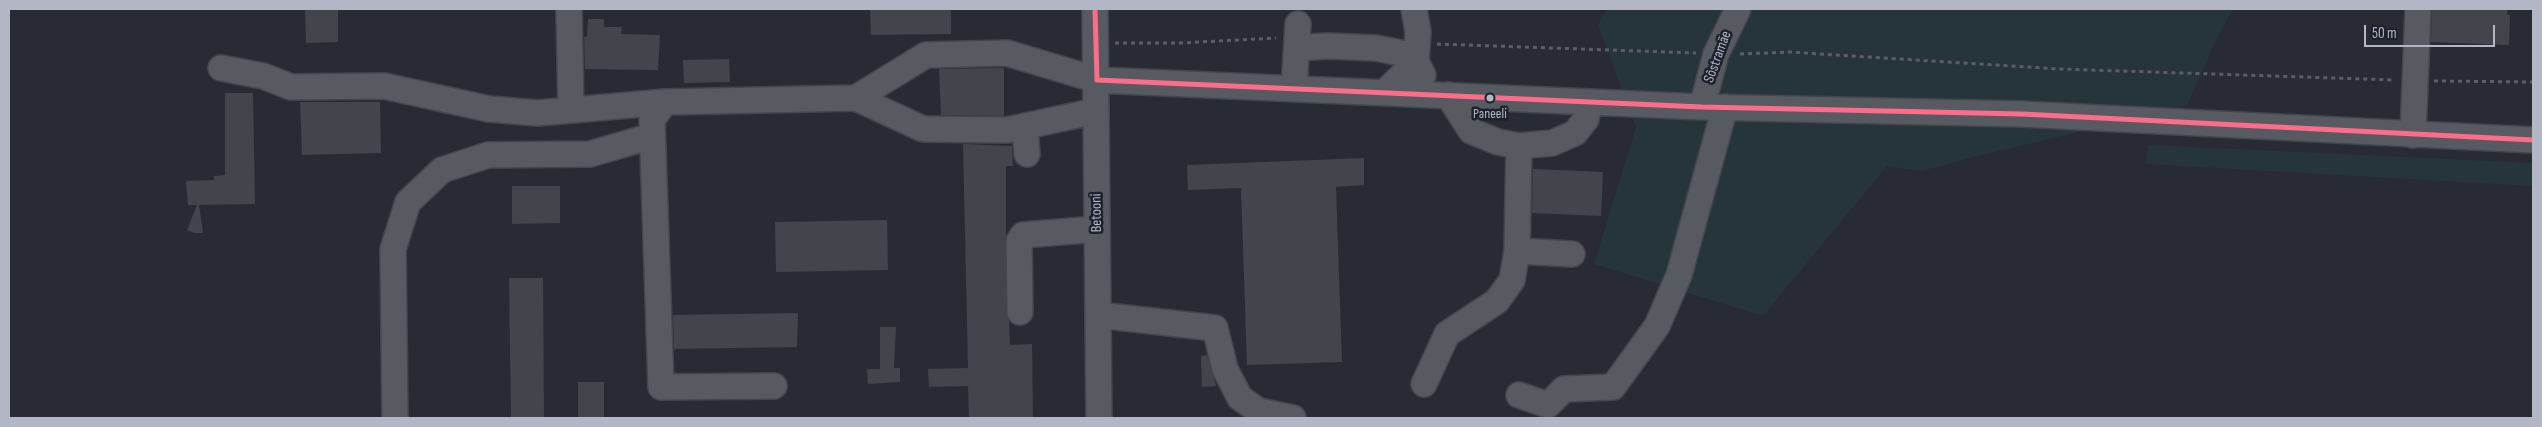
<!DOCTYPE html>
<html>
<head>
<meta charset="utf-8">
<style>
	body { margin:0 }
	#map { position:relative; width:2542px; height:427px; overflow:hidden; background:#282b33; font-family:"Sofia Sans Condensed",sans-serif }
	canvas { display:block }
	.frame { position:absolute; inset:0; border:10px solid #b2b6c5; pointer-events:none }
	.scale { position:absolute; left:2364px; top:25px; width:131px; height:22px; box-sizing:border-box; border:2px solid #b2b6c5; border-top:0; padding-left:6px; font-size:15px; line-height:18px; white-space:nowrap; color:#b2b6c5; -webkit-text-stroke:4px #1c212d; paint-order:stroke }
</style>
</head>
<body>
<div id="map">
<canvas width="2542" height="427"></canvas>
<div class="frame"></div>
<div class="scale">50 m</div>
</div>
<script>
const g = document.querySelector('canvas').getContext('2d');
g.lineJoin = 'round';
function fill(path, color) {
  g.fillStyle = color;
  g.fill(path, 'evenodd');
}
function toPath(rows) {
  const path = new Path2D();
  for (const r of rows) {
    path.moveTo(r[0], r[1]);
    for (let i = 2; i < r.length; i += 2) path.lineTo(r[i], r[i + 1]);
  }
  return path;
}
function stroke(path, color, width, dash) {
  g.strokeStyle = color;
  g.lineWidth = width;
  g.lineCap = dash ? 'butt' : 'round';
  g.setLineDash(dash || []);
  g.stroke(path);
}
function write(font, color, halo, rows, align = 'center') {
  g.font = font + ' "Sofia Sans Condensed",sans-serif';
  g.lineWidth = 5;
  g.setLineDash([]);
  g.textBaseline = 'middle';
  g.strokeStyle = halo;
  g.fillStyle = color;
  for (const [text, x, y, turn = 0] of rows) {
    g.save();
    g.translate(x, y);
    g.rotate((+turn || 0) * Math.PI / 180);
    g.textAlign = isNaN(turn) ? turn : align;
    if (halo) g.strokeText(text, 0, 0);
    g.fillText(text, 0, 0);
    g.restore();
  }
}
const green = toPath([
	[1607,9,2233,9,2213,46,2187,106,1974,157,1922,171,1887,166,1763,316,1594,264,1636,127,1598,25],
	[2148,145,2533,163,2533,186,2146,164]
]);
const building = toPath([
	[305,9,338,9,338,42,306,43],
	[870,9,951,9,951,34,871,35],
	[2432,9,2507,9,2507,15,2510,15,2509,45,2431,42],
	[588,19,604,19,604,27,622,27,621,34,660,35,658,70,585,69,584,37,587,37],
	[729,59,730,82,684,83,683,60],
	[1004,68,1004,116,941,115,939,69],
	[225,93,253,93,255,204,199,205,203,233,194,233,187,230,197,205,188,205,186,181,214,180,214,176,225,175],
	[300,102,380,102,381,153,302,155],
	[963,144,1012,146,1013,166,1006,166,1006,312,1009,321,1010,345,1032,344,1033,418,969,418,968,386,929,387,928,369,968,368],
	[1364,158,1364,185,1336,187,1342,362,1247,365,1241,188,1188,190,1187,165],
	[1533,169,1603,172,1601,216,1532,213],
	[512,186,560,186,560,223,512,224],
	[887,220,888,270,776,272,775,222],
	[509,278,543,278,544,418,511,418],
	[798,313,797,347,674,349,673,315],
	[880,327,896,327,894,368,900,368,900,382,868,384,867,369,880,369],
	[1207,355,1215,382,1216,386,1202,387,1201,356],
	[578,382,604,382,604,418,578,418]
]);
const path = toPath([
	[1115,43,1180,43,1276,38],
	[1437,44,1696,53],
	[1740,54,1790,52,2060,69,2395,80],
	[2434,81,2533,82]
]);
const minor = toPath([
	[569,9,571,110],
	[1095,9,1099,418],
	[1414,9,1418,32,1416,62,1423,75],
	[1297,48,1327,46,1376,48,1401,53,1416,62,1385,92],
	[221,68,263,76,291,87,384,86,489,109,538,113,665,102],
	[1294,88,1298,24],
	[1448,95,1471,131,1498,142,1519,146,1552,143,1575,133,1586,119,1589,102],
	[856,98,923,129,1007,130,1096,111],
	[1702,107,1716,54,1738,9],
	[1025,126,1027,154],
	[2413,135,2418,9],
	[1519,146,1517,251,1572,254],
	[1020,312,1019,241,1023,235,1097,229],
	[1098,315,1215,328,1225,369,1240,398,1259,411,1293,418],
	[1424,384,1447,334,1497,301,1512,280,1517,251],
	[774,386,661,387,652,120,665,102,856,98,926,55,1007,53,1097,80,1702,107,2022,114,2533,140],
	[1519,395,1548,405,1564,389,1613,387,1657,326,1679,275,1725,107],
	[395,418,393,249,408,202,442,170,488,155,590,154,652,136]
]);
const bus1 = toPath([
	[1095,9,1097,80],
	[1097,80,1702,107,2022,114,2533,140]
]);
const markers = [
	[1490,98,4.5,"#b2b6c5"]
];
const busNames = [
	["Paneeli",1490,114]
];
const streetNames = [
	["Sõstramäe",1718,57,-70],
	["Betooni",1097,213,-91]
];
fill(green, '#263539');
fill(building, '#42454c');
stroke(minor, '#44464d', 28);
stroke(path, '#5b5e66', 3, [4, 4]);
stroke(minor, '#585a62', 25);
stroke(bus1, '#fb6d88', 5);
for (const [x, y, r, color] of markers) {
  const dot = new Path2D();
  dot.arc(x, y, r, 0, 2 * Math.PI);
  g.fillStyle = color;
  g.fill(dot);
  stroke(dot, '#1c212d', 2);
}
write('14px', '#b2b6c5', '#1c212d', busNames);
write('15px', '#b2b6c5', '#1c212d', streetNames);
</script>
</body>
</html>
